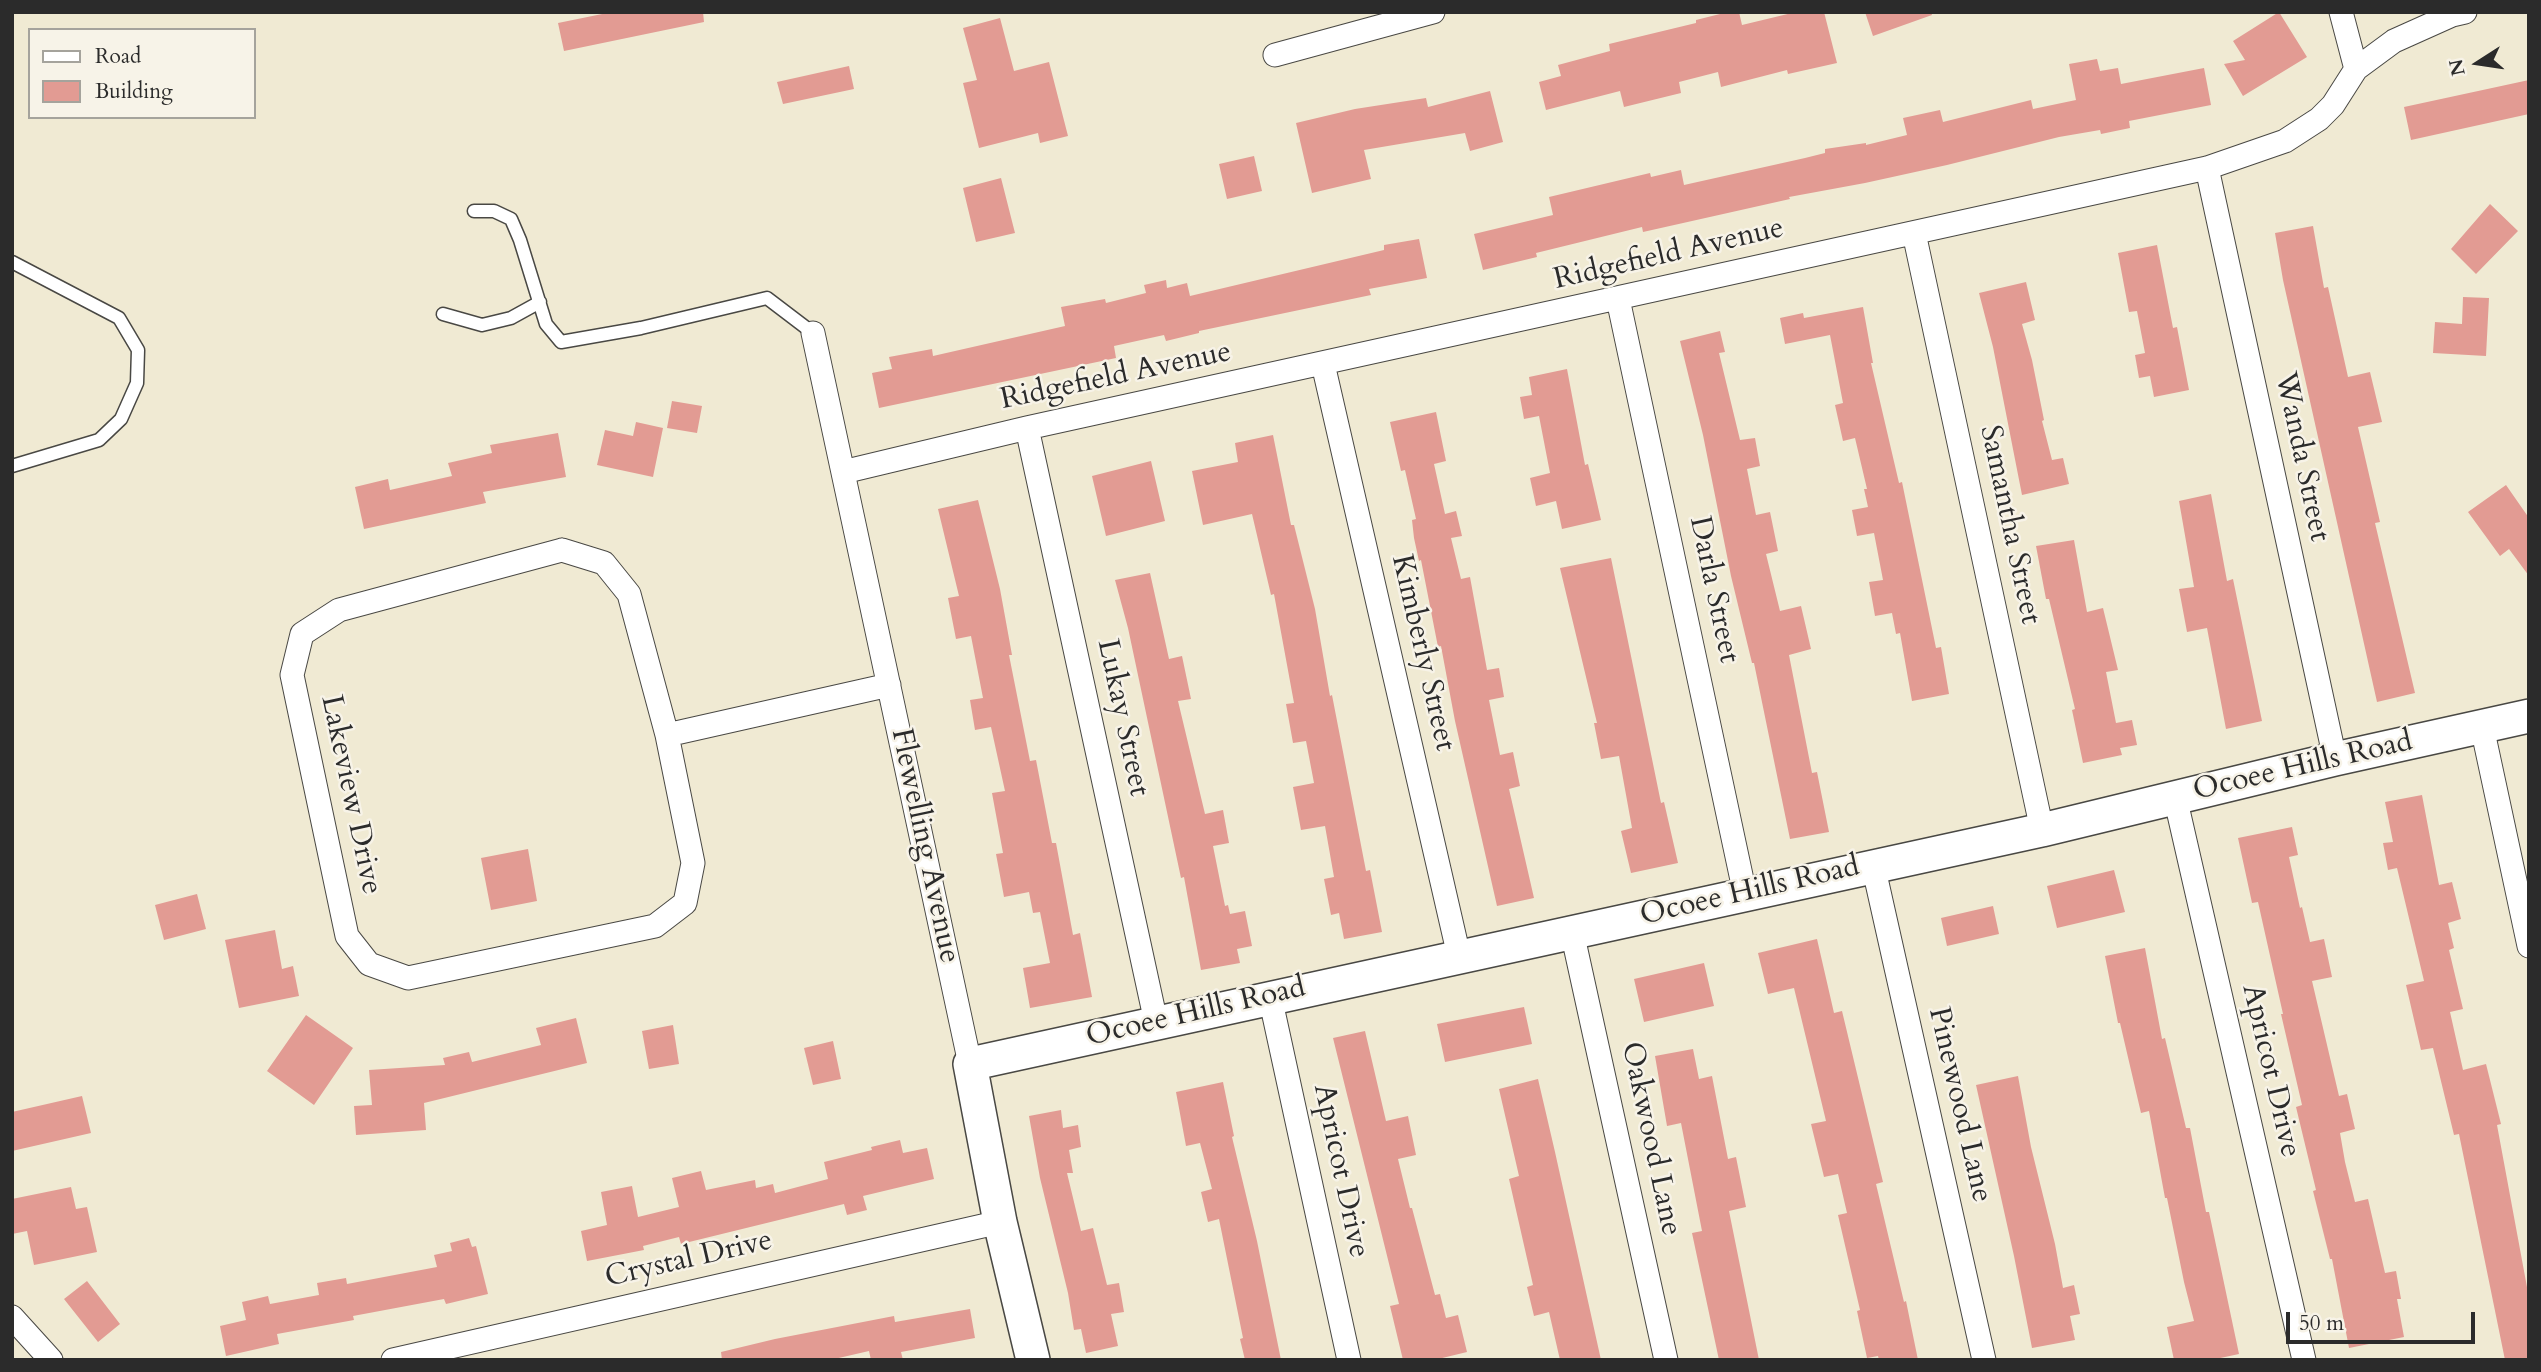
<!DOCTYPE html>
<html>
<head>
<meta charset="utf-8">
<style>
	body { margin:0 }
	#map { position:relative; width:2541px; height:1372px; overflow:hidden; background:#f0ead3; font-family:Cardo,serif }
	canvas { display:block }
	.frame { position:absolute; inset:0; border:14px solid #2b2b2b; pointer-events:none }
	.legend { position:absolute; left:28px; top:28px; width:228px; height:91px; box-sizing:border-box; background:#f7f3e8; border:2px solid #a5a39c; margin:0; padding:9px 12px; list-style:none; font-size:21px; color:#2b2b2b }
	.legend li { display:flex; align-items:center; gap:14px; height:35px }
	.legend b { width:35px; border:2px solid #a5a39c }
	.north { position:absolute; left:2443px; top:28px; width:70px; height:70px; -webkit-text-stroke:5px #f7f3e8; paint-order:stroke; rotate:258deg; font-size:19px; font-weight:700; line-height:28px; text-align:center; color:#2b2b2b }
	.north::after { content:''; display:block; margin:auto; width:24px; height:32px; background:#2b2b2b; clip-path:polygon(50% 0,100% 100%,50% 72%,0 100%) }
	.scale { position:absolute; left:2286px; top:1312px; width:189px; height:32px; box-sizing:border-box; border:4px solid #2b2b2b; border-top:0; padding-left:9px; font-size:21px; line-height:24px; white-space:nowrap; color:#2b2b2b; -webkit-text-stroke:5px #f7f3e8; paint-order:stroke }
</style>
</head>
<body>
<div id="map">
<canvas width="2541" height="1372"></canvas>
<div class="frame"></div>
<ul class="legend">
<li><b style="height:9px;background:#fff"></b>Road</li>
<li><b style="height:19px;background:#e29b93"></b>Building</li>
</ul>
<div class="north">N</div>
<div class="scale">50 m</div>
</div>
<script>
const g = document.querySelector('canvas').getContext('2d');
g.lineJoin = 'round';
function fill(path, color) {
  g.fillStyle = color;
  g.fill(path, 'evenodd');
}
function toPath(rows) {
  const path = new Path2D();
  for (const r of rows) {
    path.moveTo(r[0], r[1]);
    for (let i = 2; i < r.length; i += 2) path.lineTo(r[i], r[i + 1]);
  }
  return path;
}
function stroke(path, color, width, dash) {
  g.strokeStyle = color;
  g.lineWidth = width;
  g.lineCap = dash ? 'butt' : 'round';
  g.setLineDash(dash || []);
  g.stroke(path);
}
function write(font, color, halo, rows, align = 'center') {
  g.font = font + ' Cardo,serif';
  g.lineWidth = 5;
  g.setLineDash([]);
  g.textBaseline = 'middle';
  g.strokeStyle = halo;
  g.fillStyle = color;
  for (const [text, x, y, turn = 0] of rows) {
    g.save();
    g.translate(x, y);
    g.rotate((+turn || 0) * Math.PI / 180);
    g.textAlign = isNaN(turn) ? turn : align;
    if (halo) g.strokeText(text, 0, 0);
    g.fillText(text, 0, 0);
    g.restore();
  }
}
const building = toPath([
	[612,12,703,12,704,22,564,51,558,23],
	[1728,12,1739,12,1742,25,1796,12,1824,12,1837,63,1788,74,1787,70,1721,87,1718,72,1679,82,1681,93,1624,107,1620,91,1546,110,1539,82,1561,76,1558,65,1610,51,1609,44,1696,23,1696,20],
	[1865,12,1931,12,1932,15,1873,36],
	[2279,12,2307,57,2243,96,2224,64,2245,60,2233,41],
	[1000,18,1014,71,1049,62,1068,136,1040,143,1038,133,979,148,963,83,977,80,963,28],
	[2097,59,2100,71,2118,68,2121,84,2204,68,2211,105,2129,121,2130,128,2101,134,2100,130,2059,137,1947,165,1865,183,1789,197,1790,199,1643,232,1642,227,1536,253,1537,257,1483,270,1474,234,1553,215,1549,197,1650,173,1651,177,1681,170,1684,185,1805,158,1825,153,1825,149,1866,143,1866,145,1907,135,1903,118,1940,110,1943,122,2031,100,2033,109,2076,100,2069,64],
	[849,66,854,89,783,104,777,82],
	[2529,80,2529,114,2411,140,2404,107],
	[1490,91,1503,142,1470,151,1465,133,1364,150,1371,179,1312,193,1296,123,1355,109,1426,98,1428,107],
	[1254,156,1262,191,1227,199,1219,164],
	[1001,178,1015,233,976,242,963,188],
	[2490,204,2518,231,2476,274,2451,249],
	[2313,226,2324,288,2328,287,2348,377,2370,372,2382,422,2358,427,2380,522,2375,523,2415,693,2377,702,2283,280,2275,233],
	[1419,239,1427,278,1369,289,1371,295,1199,331,1199,333,1166,341,1164,335,1114,346,1116,358,879,408,872,373,892,369,889,357,932,349,933,356,1065,326,1061,307,1105,299,1106,303,1146,293,1144,285,1166,280,1167,288,1187,283,1190,296,1384,250,1384,245],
	[2157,245,2173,328,2177,327,2189,390,2154,397,2150,376,2139,378,2135,355,2145,353,2137,311,2129,312,2118,253],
	[2026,282,2035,320,2022,324,2032,360,2044,420,2042,421,2052,460,2063,458,2069,484,2022,495,1993,347,1979,293],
	[2463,297,2489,298,2486,356,2433,353,2435,322,2462,324],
	[1863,307,1873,363,1871,363,1899,483,1902,482,1936,648,1941,647,1949,694,1912,701,1900,633,1896,634,1892,613,1875,616,1869,582,1883,580,1874,533,1857,536,1852,510,1868,507,1864,489,1867,489,1855,438,1843,441,1835,405,1843,403,1830,335,1785,344,1780,318,1803,313,1804,318],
	[1720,331,1725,352,1719,353,1740,440,1755,438,1760,466,1747,469,1756,515,1770,512,1778,551,1766,554,1780,611,1801,606,1811,649,1789,655,1812,773,1817,772,1829,832,1790,839,1754,663,1752,663,1731,576,1703,435,1680,341],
	[1567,369,1585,465,1588,464,1601,520,1562,529,1556,501,1536,506,1530,478,1550,473,1539,416,1524,419,1520,397,1532,395,1529,377],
	[672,401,702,406,697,433,667,428],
	[1436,412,1446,461,1434,464,1445,514,1456,511,1462,536,1451,538,1461,579,1470,577,1487,670,1499,668,1504,697,1489,700,1500,755,1513,752,1520,786,1509,789,1534,898,1497,906,1455,721,1441,646,1438,647,1421,560,1419,561,1414,538,1412,520,1416,519,1405,470,1401,471,1390,422],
	[636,422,663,428,653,477,597,465,605,430,633,436],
	[558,433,566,477,483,492,486,503,364,529,355,487,388,479,390,490,452,476,448,463,492,453,490,445],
	[1273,435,1291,525,1294,525,1315,609,1330,696,1332,695,1366,871,1370,870,1382,932,1344,939,1339,913,1331,915,1324,879,1334,877,1325,826,1301,830,1293,787,1314,783,1306,741,1293,743,1286,704,1294,703,1274,594,1271,595,1252,514,1203,525,1192,471,1238,462,1235,443],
	[1151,461,1165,521,1106,536,1092,476],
	[2506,485,2529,518,2529,576,2509,549,2500,556,2468,512],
	[2211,494,2227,581,2233,579,2262,721,2226,729,2207,628,2187,632,2179,589,2194,587,2179,501],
	[978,500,1000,589,1012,655,1009,655,1030,761,1036,760,1052,843,1056,843,1073,935,1080,933,1092,997,1030,1008,1023,968,1050,963,1040,912,1033,913,1029,892,1004,897,996,854,1003,853,992,793,1005,791,991,727,975,730,970,700,983,698,971,636,956,639,948,598,959,596,938,509],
	[2074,540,2087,612,2103,608,2118,670,2106,672,2116,723,2132,720,2137,745,2120,748,2122,755,2083,763,2072,710,2075,709,2049,599,2046,599,2036,546],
	[1611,558,1661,803,1664,802,1678,863,1631,873,1621,831,1632,828,1619,756,1601,759,1594,723,1597,723,1560,568],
	[1150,573,1169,659,1182,656,1191,699,1178,701,1205,814,1223,810,1229,843,1213,846,1225,906,1228,905,1230,914,1245,911,1252,946,1237,949,1240,963,1201,970,1184,877,1181,878,1128,628,1115,580],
	[2422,795,2439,885,2452,882,2461,919,2448,923,2454,948,2449,950,2463,1009,2450,1012,2463,1070,2486,1064,2501,1124,2497,1125,2529,1298,2529,1360,2505,1360,2459,1134,2454,1135,2433,1048,2421,1050,2406,985,2424,981,2397,868,2388,870,2383,843,2393,842,2385,802],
	[2292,827,2298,855,2289,857,2300,908,2302,907,2310,942,2324,939,2332,977,2312,981,2339,1096,2347,1094,2355,1129,2340,1133,2345,1162,2355,1202,2368,1199,2385,1273,2396,1271,2401,1299,2397,1299,2404,1337,2349,1348,2332,1259,2330,1259,2313,1191,2316,1190,2296,1107,2302,1105,2281,1014,2283,1014,2258,902,2252,903,2238,838],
	[528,849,537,901,491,910,481,858],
	[2114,870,2125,912,2057,928,2047,886],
	[197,894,206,929,164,940,155,905],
	[1993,906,1999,934,1947,946,1941,918],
	[275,930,282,969,293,966,299,996,239,1008,225,940],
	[1817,939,1834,1013,1842,1011,1883,1182,1876,1184,1904,1302,1906,1301,1918,1360,1879,1360,1878,1356,1867,1358,1857,1311,1860,1310,1838,1215,1847,1213,1838,1174,1824,1177,1811,1124,1826,1121,1794,988,1768,994,1758,953],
	[2145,948,2162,1039,2165,1038,2186,1128,2190,1128,2206,1212,2209,1212,2239,1354,2211,1360,2174,1360,2167,1327,2194,1321,2184,1282,2167,1198,2165,1198,2149,1111,2141,1113,2120,1023,2118,1023,2105,956],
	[1704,963,1714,1006,1644,1022,1634,979],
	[1524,1007,1532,1044,1445,1062,1437,1024],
	[306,1015,353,1048,314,1105,267,1071],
	[576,1018,587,1063,424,1103,426,1130,356,1135,354,1106,372,1105,369,1070,445,1065,443,1058,469,1052,472,1062,541,1045,536,1028],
	[673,1025,679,1064,649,1069,642,1031],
	[1365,1031,1386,1121,1408,1116,1416,1155,1398,1159,1410,1208,1412,1208,1435,1295,1440,1294,1446,1318,1458,1315,1467,1352,1434,1360,1403,1360,1390,1306,1399,1304,1333,1038],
	[833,1041,841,1079,813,1085,804,1048],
	[1693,1049,1699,1079,1712,1076,1728,1159,1736,1157,1746,1207,1729,1211,1759,1360,1719,1360,1692,1233,1702,1231,1681,1123,1667,1126,1655,1056],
	[2018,1076,2031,1147,2055,1244,2063,1288,2074,1285,2080,1314,2070,1316,2075,1340,2032,1348,2014,1256,1976,1085],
	[1538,1079,1555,1152,1601,1360,1560,1360,1549,1312,1534,1316,1527,1287,1533,1285,1509,1179,1519,1176,1499,1089],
	[1223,1082,1234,1136,1232,1137,1257,1241,1281,1360,1245,1360,1240,1339,1243,1338,1219,1219,1208,1222,1201,1192,1212,1189,1200,1143,1186,1146,1176,1092],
	[82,1096,91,1133,12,1151,12,1112],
	[1061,1110,1063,1128,1078,1125,1081,1147,1069,1150,1073,1173,1067,1173,1081,1231,1093,1228,1107,1285,1119,1283,1124,1312,1111,1314,1118,1346,1086,1353,1081,1329,1074,1330,1068,1293,1040,1178,1029,1116],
	[900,1140,903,1153,927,1148,934,1179,863,1196,867,1210,847,1215,844,1204,681,1244,679,1237,643,1246,644,1250,587,1261,581,1231,607,1225,601,1192,632,1186,638,1217,679,1207,672,1178,701,1171,706,1190,755,1180,756,1188,773,1184,775,1193,828,1179,824,1162,872,1150,871,1147],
	[71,1187,76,1209,87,1207,97,1252,34,1265,27,1231,12,1234,12,1199],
	[469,1238,472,1247,476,1246,488,1294,446,1304,444,1299,353,1316,354,1320,277,1334,279,1344,226,1356,220,1326,246,1320,242,1302,268,1296,270,1304,319,1295,317,1283,346,1278,347,1284,437,1267,434,1255,452,1251,450,1243],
	[87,1281,120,1324,98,1342,64,1299],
	[970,1309,975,1338,901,1352,903,1360,871,1360,869,1351,830,1360,722,1360,721,1352,775,1339,894,1316,895,1322]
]);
const lane = toPath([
	[474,211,494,211,511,219,520,240,546,324,561,342,641,328,767,298,813,333],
	[12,262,119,318,138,350,137,383,121,419,99,440,12,466],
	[443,314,482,325,511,318,540,302]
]);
const street = toPath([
	[2341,12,2356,69],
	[1275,55,1433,12],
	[2207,168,2335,759],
	[1914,233,2042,830],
	[1618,299,1745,894],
	[813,333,970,1064],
	[1323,364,1459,956],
	[1027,428,1156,1022],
	[843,472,1027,428,2207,168,2285,141,2319,119,2333,105,2356,69,2394,41,2452,15,2465,12],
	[562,550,604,563,629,594,667,735,693,863,685,903,655,926,408,978,369,964,347,936,292,675,302,634,339,610,562,550],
	[2482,727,2529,946],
	[667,735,889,685],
	[2175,797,2304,1360],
	[1873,865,1984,1360],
	[1572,932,1666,1360],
	[1270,997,1349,1360],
	[12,1317,51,1360],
	[393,1360,1000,1222]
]);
const secondary = toPath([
	[1033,1360,1000,1222,970,1064,2042,830,2335,759,2529,716]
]);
const streetNames = [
	["Ridgefield Avenue",1669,255,-13],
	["Ridgefield Avenue",1116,377,-12],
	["Wanda Street",2301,457,78],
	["Samantha Street",2009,525,78],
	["Darla Street",1713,590,78],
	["Kimberly Street",1422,653,77],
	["Lukay Street",1122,718,78],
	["Ocoee Hills Road",2303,767,-13],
	["Lakeview Drive",350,795,78],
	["Flewelling Avenue",924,846,78],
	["Ocoee Hills Road",1750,892,-13],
	["Ocoee Hills Road",1196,1013,-13],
	["Apricot Drive",2270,1071,77],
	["Pinewood Lane",1959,1105,77],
	["Oakwood Lane",1650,1139,78],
	["Apricot Drive",1340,1171,78],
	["Crystal Drive",689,1260,-13]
];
fill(building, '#e29b93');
stroke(lane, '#494844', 15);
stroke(street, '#494844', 25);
stroke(secondary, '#494844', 36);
stroke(lane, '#fff', 12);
stroke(street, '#fff', 23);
stroke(secondary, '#fff', 33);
write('30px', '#2b2b2b', '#f7f3e8', streetNames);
</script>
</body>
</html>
